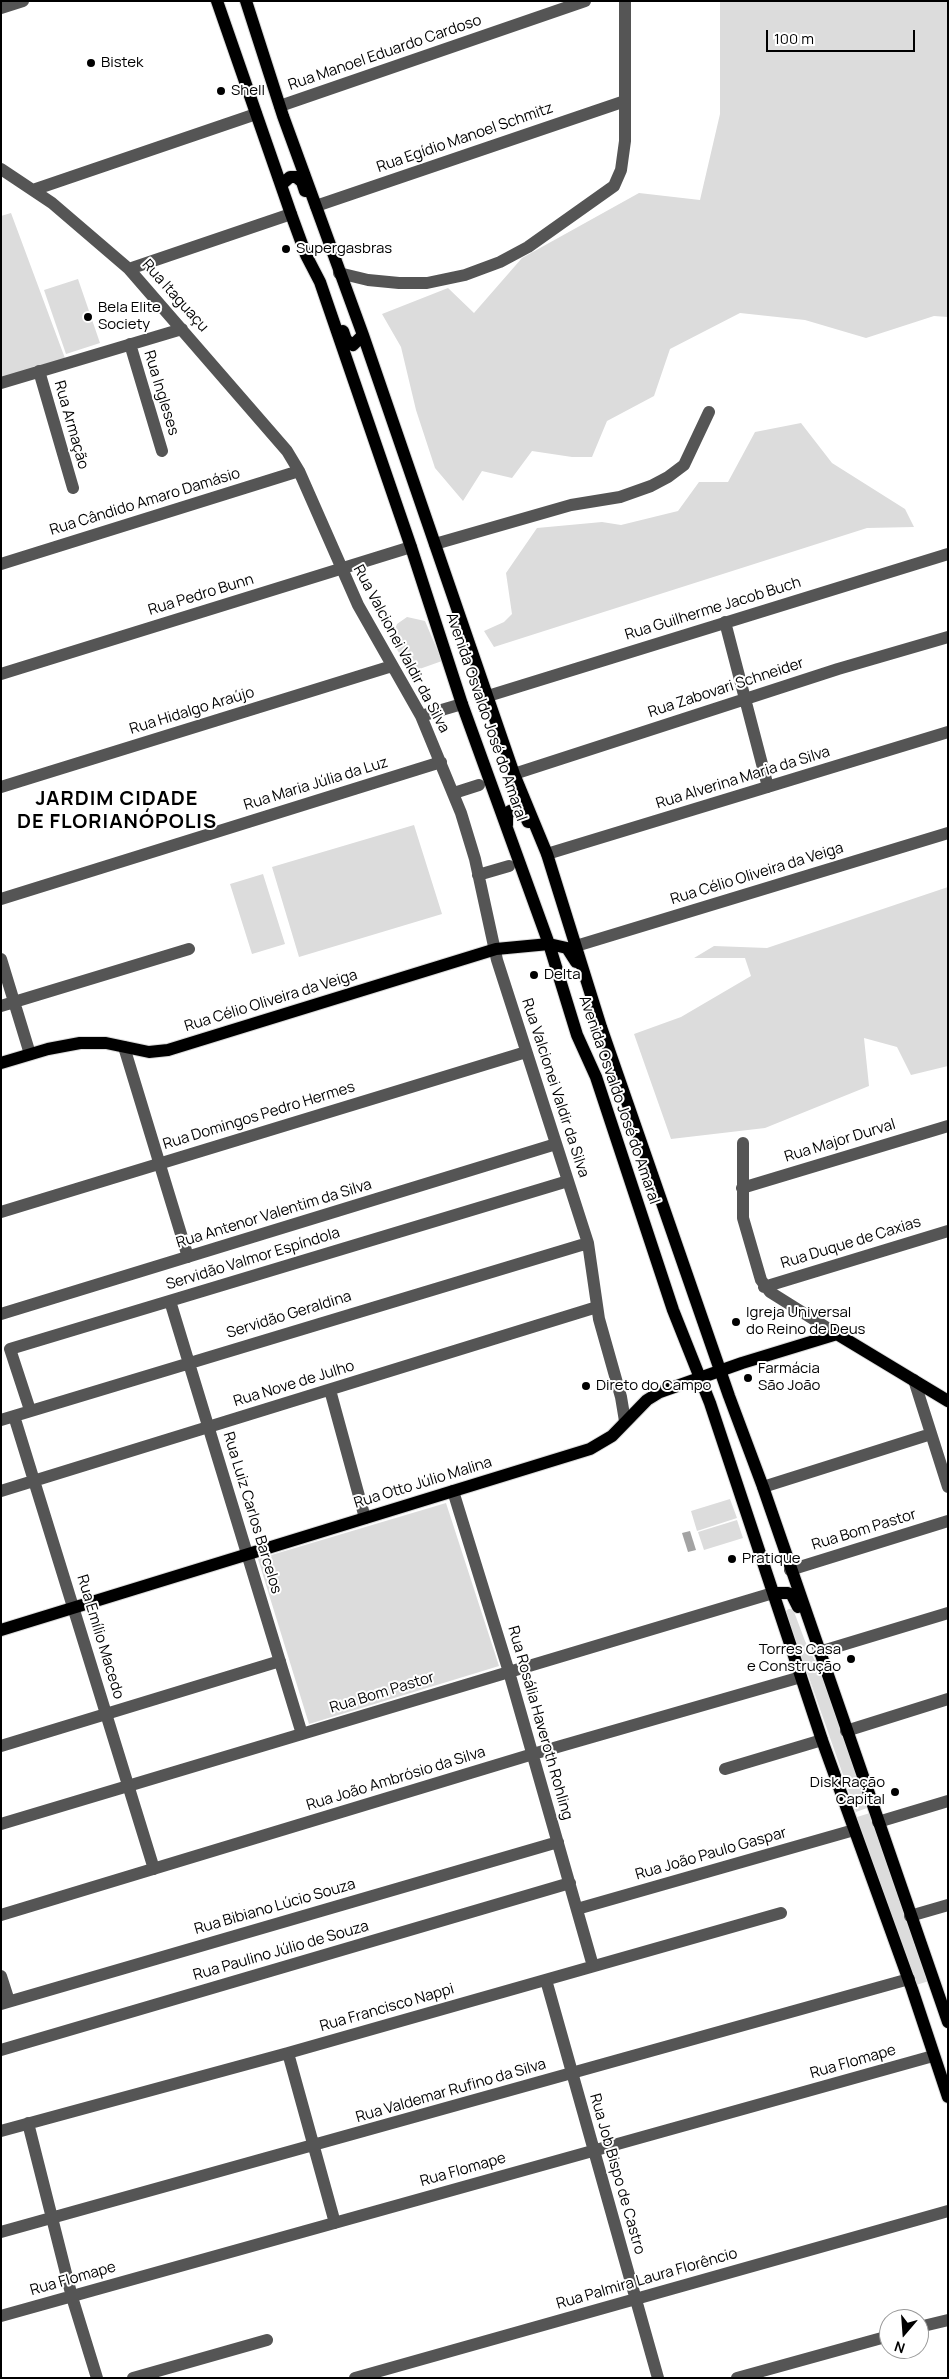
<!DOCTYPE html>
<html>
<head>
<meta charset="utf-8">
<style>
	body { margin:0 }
	#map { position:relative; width:949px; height:2379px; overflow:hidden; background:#fff; font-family:Manrope,sans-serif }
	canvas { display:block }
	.frame { position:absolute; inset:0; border:2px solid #000; pointer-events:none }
	.north { position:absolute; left:879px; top:2309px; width:50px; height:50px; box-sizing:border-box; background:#fff; border:1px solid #999; border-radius:50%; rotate:198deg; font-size:14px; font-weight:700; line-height:20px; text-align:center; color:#000 }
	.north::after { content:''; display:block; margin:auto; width:18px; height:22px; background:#000; clip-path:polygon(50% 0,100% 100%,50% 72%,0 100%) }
	.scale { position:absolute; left:766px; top:30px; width:149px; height:22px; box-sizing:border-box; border:2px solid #000; border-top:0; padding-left:6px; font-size:15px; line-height:18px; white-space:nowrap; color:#000; -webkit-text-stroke:4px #fff; paint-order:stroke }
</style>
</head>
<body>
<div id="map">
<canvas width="949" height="2379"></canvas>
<div class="frame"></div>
<div class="north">N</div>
<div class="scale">100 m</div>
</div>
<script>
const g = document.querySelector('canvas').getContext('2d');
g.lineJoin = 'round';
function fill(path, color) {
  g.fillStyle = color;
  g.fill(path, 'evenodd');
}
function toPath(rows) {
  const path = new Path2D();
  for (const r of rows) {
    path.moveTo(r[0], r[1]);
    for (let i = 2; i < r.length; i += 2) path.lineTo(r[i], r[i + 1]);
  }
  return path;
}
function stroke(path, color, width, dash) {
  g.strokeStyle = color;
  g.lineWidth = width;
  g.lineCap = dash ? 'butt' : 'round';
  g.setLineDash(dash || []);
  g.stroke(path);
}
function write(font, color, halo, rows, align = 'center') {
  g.font = font + ' Manrope,sans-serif';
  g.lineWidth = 4;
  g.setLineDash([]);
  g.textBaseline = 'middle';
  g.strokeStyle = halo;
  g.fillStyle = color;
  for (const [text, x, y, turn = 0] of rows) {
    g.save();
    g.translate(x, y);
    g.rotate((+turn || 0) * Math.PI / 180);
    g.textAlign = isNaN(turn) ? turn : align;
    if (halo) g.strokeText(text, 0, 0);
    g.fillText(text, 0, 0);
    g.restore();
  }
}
const green = toPath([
	[720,1,948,1,948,317,934,316,866,338,805,320,740,313,670,349,654,396,607,421,592,457,572,457,532,451,512,478,482,471,463,501,435,468,416,410,401,347,382,314,448,288,474,313,522,258,639,193,700,200,720,114],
	[11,213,66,361,1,379,1,216],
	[78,279,100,343,66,354,44,290],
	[801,423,832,463,905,509,914,527,867,528,494,647,484,631,504,622,512,614,506,573,537,528,602,522,621,525,678,511,699,482,728,482,755,432],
	[407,617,425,621,442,661,411,672,391,640,397,624],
	[414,825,442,914,299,957,272,867],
	[263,874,285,944,252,954,230,884],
	[948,887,948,1066,911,1075,897,1047,864,1038,869,1086,765,1128,671,1139,634,1034,681,1017,751,976,745,958,694,958,714,946,767,948],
	[730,1499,737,1518,697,1531,691,1511],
	[446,1503,499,1666,309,1724,258,1559],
	[737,1520,743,1538,704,1550,698,1532],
	[788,1609,793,1609,805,1641,822,1675,867,1808,856,1812,786,1612],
	[870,1813,929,1981,916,1985,857,1817]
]);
const water = toPath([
	[690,1531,696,1550,688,1552,682,1533]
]);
const minor = toPath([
	[1,8,23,1],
	[280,106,585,1],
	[1,169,52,203,129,269,287,451,299,471,358,605,421,716,461,813,475,859,497,960,588,1243,599,1319,621,1397,625,1421],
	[33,190,256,114],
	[316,206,625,101],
	[129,269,291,214],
	[339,273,368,280,399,283,427,283,465,275,500,262,528,247,614,186,621,170,625,141,625,1],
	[130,344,162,451],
	[39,371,73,488],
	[1,383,182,329],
	[435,544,571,505,620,497,651,486,668,477,684,465,709,412],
	[1,564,299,471],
	[725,622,768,787],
	[1,674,411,547],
	[488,696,948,554],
	[421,716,462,704],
	[514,774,838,669,948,637],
	[1,787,392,666],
	[454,793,479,785],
	[547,854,948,732],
	[478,875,509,866],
	[1,899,441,762],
	[576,946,948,833],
	[1,959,30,1054],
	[1,1006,189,949],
	[124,1047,188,1257],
	[743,1143,743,1218,761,1280,770,1292,837,1334],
	[742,1188,948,1126],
	[1,1212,526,1052],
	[764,1287,948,1231],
	[170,1301,302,1734],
	[1,1314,556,1144],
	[914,1380,948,1487],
	[330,1390,365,1518],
	[30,1410,10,1349,568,1181],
	[14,1416,154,1869],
	[1,1420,588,1243],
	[763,1487,931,1434],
	[1,1491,597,1307],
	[453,1491,509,1672,593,1966],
	[790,1570,948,1521],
	[819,1652,948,1613],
	[846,1731,948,1699],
	[1,1746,280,1661],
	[725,1769,822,1740],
	[878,1822,948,1801],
	[1,1824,773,1593],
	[577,1909,854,1830],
	[1,1915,533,1754,801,1677],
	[910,1916,948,1905],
	[1,1976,9,2001],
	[546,1980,658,2378],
	[1,2004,558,1842],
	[1,2050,570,1883],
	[288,2053,335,2223],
	[28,2123,72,2297,97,2378],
	[1,2131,288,2053,781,1913],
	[1,2232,909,1979],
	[1,2316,933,2056],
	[919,2327,948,2320],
	[133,2378,267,2340],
	[355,2378,948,2211],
	[737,2378,889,2336]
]);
const major = toPath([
	[217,1,291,214,306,255,320,282,411,547,462,704,549,944,577,1035,596,1077,673,1310,710,1403,822,1740,912,1989,948,2097],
	[246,1,283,116,363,335,514,774,547,854,601,1027,729,1396,763,1487,948,2022],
	[281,185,290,177,296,177,302,182,305,191],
	[343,331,346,340,353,345,363,335],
	[507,825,507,816,510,811,516,809,523,811,528,822],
	[1,1063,48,1049,80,1043,106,1043,149,1052,168,1050,496,949,549,944,567,948,576,962],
	[773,1593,788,1593,792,1595,798,1607],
	[1,1630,590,1449,612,1436,647,1400,660,1392,742,1363,837,1334,948,1401]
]);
const markers = [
	[91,63,5,"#000"],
	[221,91,5,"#000"],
	[286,249,5,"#000"],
	[88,317,5,"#000"],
	[534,975,5,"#000"],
	[736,1322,5,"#000"],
	[748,1378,5,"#000"],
	[586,1386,5,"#000"],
	[732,1559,5,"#000"],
	[851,1659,5,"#000"],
	[895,1792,5,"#000"]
];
const streetNames = [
	["Rua Manoel Eduardo Cardoso",385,53,-19],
	["Rua Egídio Manoel Schmitz",465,138,-19],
	["Rua Itaguaçu",175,296,48],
	["Rua Ingleses",161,393,73],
	["Rua Armação",71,425,74],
	["Rua Cândido Amaro Damásio",145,502,-17],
	["Rua Pedro Bunn",201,595,-17],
	["Rua Guilherme Jacob Buch",713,609,-17],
	["Rua Valcionei Valdir da Silva",401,649,62],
	["Rua Zabovari Schneider",726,688,-18],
	["Rua Hidalgo Araújo",192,711,-17],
	["Avenida Osvaldo José do Amaral",486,717,71],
	["Rua Alverina Maria da Silva",743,778,-17],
	["Rua Maria Júlia da Luz",316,784,-17],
	["Rua Célio Oliveira da Veiga",757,874,-17],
	["Rua Célio Oliveira da Veiga",271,1001,-17],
	["Rua Valcionei Valdir da Silva",555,1088,72],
	["Avenida Osvaldo José do Amaral",619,1100,71],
	["Rua Domingos Pedro Hermes",259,1116,-17],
	["Rua Major Durval",840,1141,-17],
	["Rua Antenor Valentim da Silva",274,1214,-17],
	["Rua Duque de Caxias",851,1243,-17],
	["Servidão Valmor Espíndola",253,1259,-17],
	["Servidão Geraldina",289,1315,-17],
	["Rua Nove de Julho",294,1384,-17],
	["Rua Otto Júlio Malina",423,1483,-17],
	["Rua Luiz Carlos Barcelos",252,1513,73],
	["Rua Bom Pastor",864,1530,-17],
	["Rua Emílio Macedo",100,1637,73],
	["Rua Bom Pastor",382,1693,-17],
	["Rua Rosália Haveroth Rohling",540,1723,74],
	["Rua João Ambrósio da Silva",396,1779,-17],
	["Rua João Paulo Gaspar",711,1854,-16],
	["Rua Bibiano Lúcio Souza",275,1907,-16],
	["Rua Paulino Júlio de Souza",281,1951,-16],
	["Rua Francisco Nappi",387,2008,-16],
	["Rua Flomape",853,2062,-16],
	["Rua Valdemar Rufino da Silva",451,2091,-16],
	["Rua Flomape",463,2170,-16],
	["Rua Job Bispo de Castro",617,2174,74],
	["Rua Flomape",73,2279,-16],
	["Rua Palmira Laura Florêncio",647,2279,-16]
];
const poiNames = [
	["Bistek",101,63],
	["Shell",231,91],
	["Supergasbras",296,249],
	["Bela Elite",98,308],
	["Society",98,325],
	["Delta",544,975],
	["Igreja Universal",746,1313],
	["do Reino de Deus",746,1330],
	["Farmácia",758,1369],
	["São João",758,1386],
	["Direto do Campo",596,1386],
	["Pratique",742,1559],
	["Torres Casa",841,1650,"right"],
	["e Construção",841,1667,"right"],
	["Disk Ração",885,1783,"right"],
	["Capital",885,1800,"right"]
];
const districtNames = [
	["JARDIM CIDADE",117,799],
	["DE FLORIANÓPOLIS",117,822]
];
fill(green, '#dcdcdc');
fill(water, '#a3a3a3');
stroke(major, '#dbdbdb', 14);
stroke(minor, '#555', 12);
stroke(major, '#000', 12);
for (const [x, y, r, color] of markers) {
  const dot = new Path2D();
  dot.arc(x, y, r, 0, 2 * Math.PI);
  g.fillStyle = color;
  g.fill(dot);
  stroke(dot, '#fff', 2);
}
write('15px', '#000', '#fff', streetNames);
write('15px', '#000', '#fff', poiNames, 'left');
g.letterSpacing = '1px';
write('bold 20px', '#000', '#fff', districtNames);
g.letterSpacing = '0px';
</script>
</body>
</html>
